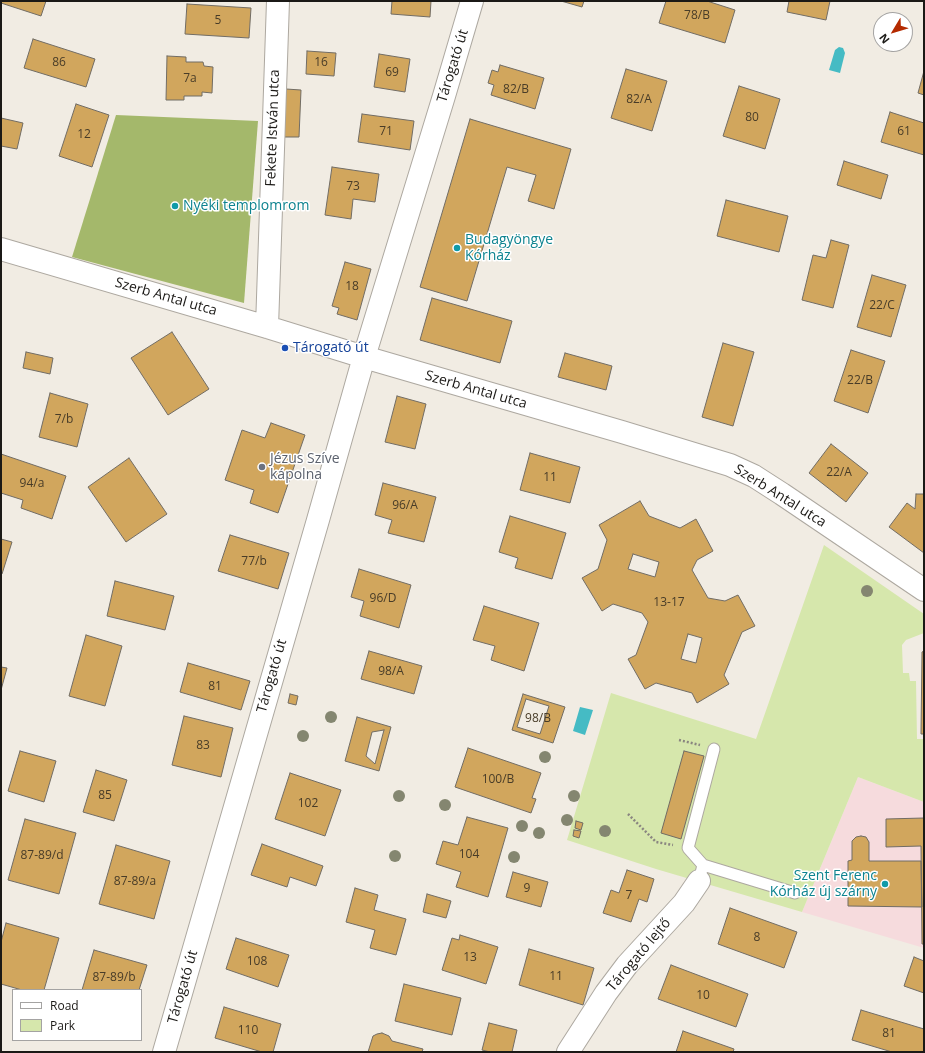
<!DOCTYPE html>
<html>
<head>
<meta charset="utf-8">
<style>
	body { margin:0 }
	#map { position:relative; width:925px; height:1053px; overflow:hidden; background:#f1ece3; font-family:"Open Sans",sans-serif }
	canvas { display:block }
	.frame { position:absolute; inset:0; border:2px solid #1b1916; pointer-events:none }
	.legend { position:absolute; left:12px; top:989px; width:130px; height:52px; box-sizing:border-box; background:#fff; border:1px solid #a4a3a2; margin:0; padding:5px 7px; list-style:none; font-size:12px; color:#1b1916 }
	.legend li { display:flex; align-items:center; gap:8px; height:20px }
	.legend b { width:20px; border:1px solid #a4a3a2 }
	.north { position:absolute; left:873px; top:12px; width:40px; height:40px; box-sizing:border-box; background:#fff; border:1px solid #a4a3a2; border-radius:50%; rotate:232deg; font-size:11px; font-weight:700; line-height:16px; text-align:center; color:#1b1916 }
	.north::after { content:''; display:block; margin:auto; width:14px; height:18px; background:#b42a00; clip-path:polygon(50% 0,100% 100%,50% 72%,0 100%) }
</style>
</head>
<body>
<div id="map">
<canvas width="925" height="1053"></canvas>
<div class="frame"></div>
<ul class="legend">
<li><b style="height:5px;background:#fff"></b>Road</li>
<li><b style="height:11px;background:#d6e7ac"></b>Park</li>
</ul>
<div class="north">N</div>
</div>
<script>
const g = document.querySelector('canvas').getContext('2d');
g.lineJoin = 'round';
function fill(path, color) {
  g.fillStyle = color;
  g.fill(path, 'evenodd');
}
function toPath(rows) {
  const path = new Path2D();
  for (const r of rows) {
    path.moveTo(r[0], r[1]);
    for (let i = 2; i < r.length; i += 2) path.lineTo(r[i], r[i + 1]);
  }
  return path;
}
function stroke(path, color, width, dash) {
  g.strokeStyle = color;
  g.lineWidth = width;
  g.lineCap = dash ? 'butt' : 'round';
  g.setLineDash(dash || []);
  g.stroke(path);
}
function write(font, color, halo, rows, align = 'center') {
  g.font = font + ' "Open Sans",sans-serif';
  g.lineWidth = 3;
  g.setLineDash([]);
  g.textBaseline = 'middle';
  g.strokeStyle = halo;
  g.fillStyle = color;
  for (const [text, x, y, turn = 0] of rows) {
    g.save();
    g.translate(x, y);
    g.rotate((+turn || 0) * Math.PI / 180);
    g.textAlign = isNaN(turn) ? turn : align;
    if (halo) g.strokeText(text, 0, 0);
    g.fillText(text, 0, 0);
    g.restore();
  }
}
const medical = toPath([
	[858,777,924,802,924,948,802,912]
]);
const green = toPath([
	[824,545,924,614,924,633,906,640,902,645,903,673,909,673,910,681,916,681,917,739,924,739,924,802,858,777,802,912,656,869,567,840,611,693,756,739]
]);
const forest = toPath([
	[116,115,258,121,244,303,72,257]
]);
const water = toPath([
	[839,47,843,48,845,53,840,73,829,70,835,50],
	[580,707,593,710,585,735,573,731]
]);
const building = toPath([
	[1,1,46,1,41,16,1,3,1,1],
	[392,1,431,1,430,17,391,14,392,1],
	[561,1,584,1,582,7,561,1],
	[666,1,707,1,735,10,725,43,659,23,666,1],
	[789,1,830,1,826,20,787,12,789,1],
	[187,4,251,8,249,38,185,34,187,4],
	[33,39,95,59,86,87,24,68,33,39],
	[307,51,336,53,334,76,306,74,307,51],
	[379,54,410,59,405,92,374,87,379,54],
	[167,56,186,57,186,62,203,62,204,66,213,67,212,93,202,92,202,96,184,96,184,100,166,100,167,56],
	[500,65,544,78,535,109,491,95,494,85,488,83,492,70,498,72,500,65],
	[626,69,667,81,652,131,611,118,626,69],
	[924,71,924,95,918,93,924,71],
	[739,86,780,99,765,149,723,136,739,86],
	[286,89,301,90,299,137,284,137,286,89],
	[76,104,109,115,92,167,59,156,76,104],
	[890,112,924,123,924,155,881,142,890,112],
	[362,114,414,121,410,150,358,142,362,114],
	[1,118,23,123,17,149,1,146,1,118],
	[470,119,571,149,554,209,528,201,536,175,507,167,467,301,420,287,470,119],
	[844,161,888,175,881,199,837,185,844,161],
	[332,167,379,174,375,202,353,199,351,219,325,215,332,167],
	[726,200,788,216,779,252,717,236,726,200],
	[831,240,849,245,833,308,802,300,813,255,826,258,831,240],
	[345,262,371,269,357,320,337,314,339,308,332,306,345,262],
	[872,275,906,285,891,337,857,327,872,275],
	[432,298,512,321,500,363,420,340,432,298],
	[172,332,209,389,168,415,131,358,172,332],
	[723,343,754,352,733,426,702,417,723,343],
	[851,350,885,361,868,413,834,401,851,350],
	[26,352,53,358,50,374,23,368,26,352],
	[565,353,612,366,606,390,558,377,565,353],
	[50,393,88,404,77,447,39,437,50,393],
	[397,396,426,404,415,449,385,442,397,396],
	[271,423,305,435,278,513,250,503,254,490,225,480,242,430,265,438,271,423],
	[831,444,868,473,846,502,809,473,831,444],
	[530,453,580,467,570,503,520,490,530,453],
	[1,454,66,476,52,519,21,508,23,500,1,493,1,454],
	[129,458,167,514,126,542,88,487,129,458],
	[383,483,436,497,424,542,388,533,392,520,375,515,383,483],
	[916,494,924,494,924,553,889,527,907,503,915,509,916,494],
	[640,501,649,516,680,528,696,519,713,551,697,560,692,570,708,598,725,601,738,595,755,626,742,632,724,675,729,684,697,703,692,693,656,683,645,689,628,659,636,655,648,622,642,613,613,604,602,611,582,578,598,569,607,540,599,525,640,501],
	[633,554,659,562,655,577,628,569,633,554],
	[688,634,702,638,696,663,681,659,688,634],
	[510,516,566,533,552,579,515,568,518,558,499,552,510,516],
	[230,535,289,553,278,589,218,571,230,535],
	[1,539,12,542,2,574,1,574,1,539],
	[359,569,411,585,399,628,360,616,364,601,351,597,359,569],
	[115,581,174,596,165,630,107,616,115,581],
	[484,606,539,623,524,671,491,660,495,646,473,640,484,606],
	[86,635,122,646,105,706,69,696,86,635],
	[369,651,422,666,414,694,361,679,369,651],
	[924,651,924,734,921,734,922,652,924,651],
	[188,663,250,681,241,710,180,692,188,663],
	[1,667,7,668,1,690,1,667],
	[290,694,298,696,296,705,288,703,290,694],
	[523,694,565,707,553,743,512,730,523,694],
	[526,699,549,706,540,734,517,727,526,699],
	[184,716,233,728,221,777,172,765,184,716],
	[357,717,391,727,379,771,345,761,357,717],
	[384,730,375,764,366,756,372,732,384,730],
	[468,748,541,773,532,798,536,799,531,813,455,787,468,748],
	[20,751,56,761,44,802,8,791,20,751],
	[684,751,704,756,681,839,661,833,684,751],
	[96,770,127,780,114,821,83,812,96,770],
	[290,773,341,790,325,836,275,819,290,773],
	[467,817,508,828,488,897,456,887,461,872,436,864,443,841,458,845,467,817],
	[924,818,924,944,922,944,921,846,886,847,886,819,924,818],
	[25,819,76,833,59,894,8,880,25,819],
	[576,821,583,823,581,830,575,828,576,821],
	[574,830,581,831,579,838,573,836,574,830],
	[861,836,866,837,869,842,869,861,921,861,922,907,848,906,848,861,852,860,852,841,856,837,861,836],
	[262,844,323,866,316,886,290,877,287,887,251,875,262,844],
	[116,845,170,861,154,919,99,904,116,845],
	[627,870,654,879,647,902,639,899,631,922,603,913,611,890,619,893,627,870],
	[513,872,548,882,541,907,506,897,513,872],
	[355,888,378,895,374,910,406,919,396,955,370,948,375,930,346,922,355,888],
	[427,894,451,901,446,918,423,912,427,894],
	[730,908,797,932,784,968,718,944,730,908],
	[6,923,59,938,44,990,22,990,1,984,1,942,6,923],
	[460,935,498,947,486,984,442,970,452,938,459,940,460,935],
	[236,938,289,955,278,987,226,969,236,938],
	[529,949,594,968,583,1005,519,985,529,949],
	[94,950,147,965,139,990,82,990,94,950],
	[914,957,924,961,924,993,904,986,914,957],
	[671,965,748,994,736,1027,658,999,671,965],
	[404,984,461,998,452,1035,395,1021,404,984],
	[224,1007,281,1024,273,1052,262,1052,215,1038,224,1007],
	[861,1010,924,1029,924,1052,892,1052,852,1040,861,1010],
	[489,1023,517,1030,512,1052,490,1052,482,1050,489,1023],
	[683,1031,734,1049,733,1052,676,1052,683,1031],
	[382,1033,389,1036,392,1041,423,1049,422,1052,368,1052,373,1036,377,1034,382,1033]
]);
const path = toPath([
	[679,740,700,745],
	[628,814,656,842,673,845]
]);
const service = toPath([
	[703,865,795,893],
	[699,881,703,865,688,848,714,749]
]);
const minor = toPath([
	[1,249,267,327,364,357,622,432,730,465,754,476,782,494,924,590],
	[267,327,278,1],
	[164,1052,318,520,364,357,444,96,472,1],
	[568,1052,606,993,627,965,684,903,699,881]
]);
const trees = [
	[867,591],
	[331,717],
	[303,736],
	[545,757],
	[399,796],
	[574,796],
	[445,805],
	[567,820],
	[522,826],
	[605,831],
	[539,833],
	[395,856],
	[514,857]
];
const markers = [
	[175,206,4,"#0f9aa8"],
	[457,248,4,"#0f9aa8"],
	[285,348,4,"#1a4fb4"],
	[262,467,4,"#6b7280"],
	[885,884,4,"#0f9aa8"]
];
const numberNames = [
	["78/B",697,16],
	["5",218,21],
	["86",59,63],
	["16",321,63],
	["69",392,73],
	["7a",190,79],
	["82/B",516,90],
	["82/A",639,100],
	["80",752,118],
	["71",386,132],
	["61",904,132],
	["12",84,135],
	["73",353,187],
	["18",352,287],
	["22/C",882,306],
	["22/B",860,381],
	["7/b",64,420],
	["22/A",839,473],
	["11",550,478],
	["94/a",32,484],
	["96/A",405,506],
	["77/b",254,562],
	["96/D",383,599],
	["13-17",669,603],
	["98/A",391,672],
	["81",215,687],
	["98/B",538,719],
	["83",203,746],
	["100/B",498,780],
	["85",105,796],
	["102",308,804],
	["104",469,855],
	["87-89/d",42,856],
	["87-89/a",135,882],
	["9",527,889],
	["7",629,896],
	["8",757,938],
	["13",470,958],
	["108",257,962],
	["11",556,977],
	["87-89/b",114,978],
	["10",703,996],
	["110",248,1031],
	["81",889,1034]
];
const streetNames = [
	["Tárogató út",453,66,-73],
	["Fekete István utca",273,128,-88],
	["Szerb Antal utca",166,297,16],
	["Szerb Antal utca",476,390,16],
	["Szerb Antal utca",780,496,32],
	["Tárogató út",272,676,-74],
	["Tárogató lejtő",639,955,-50],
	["Tárogató út",183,987,-74]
];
const cultureNames = [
	["Nyéki templomrom",183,206],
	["Budagyöngye",465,240],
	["Kórház",465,256],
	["Szent Ferenc",877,876,"right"],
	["Kórház új szárny",877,892,"right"]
];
const transitNames = [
	["Tárogató út",293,348]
];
const worshipNames = [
	["Jézus Szíve",270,459],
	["kápolna",270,475]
];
fill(medical, '#f6dbdd');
fill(green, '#d6e7ac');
fill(forest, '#a4b86b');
fill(water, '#45bbc4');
fill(building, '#d1a65d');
stroke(building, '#716c64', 1);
stroke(service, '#ada8a0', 13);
stroke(minor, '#ada8a0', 24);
stroke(path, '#8a8680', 2.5, [2, 2]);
stroke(service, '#fff', 11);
stroke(minor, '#fff', 22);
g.fillStyle = '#848670';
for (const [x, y] of trees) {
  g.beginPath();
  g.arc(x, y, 6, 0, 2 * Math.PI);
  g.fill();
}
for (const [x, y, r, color] of markers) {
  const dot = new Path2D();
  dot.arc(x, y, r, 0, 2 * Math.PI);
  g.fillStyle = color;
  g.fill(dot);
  stroke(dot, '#fff', 1.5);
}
write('12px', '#483c28', null, numberNames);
write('14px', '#1b1916', '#fff', streetNames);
write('14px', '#0d838f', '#fff', cultureNames, 'left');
write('14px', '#164399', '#fff', transitNames, 'left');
write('14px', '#5b616d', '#fff', worshipNames, 'left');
</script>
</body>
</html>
